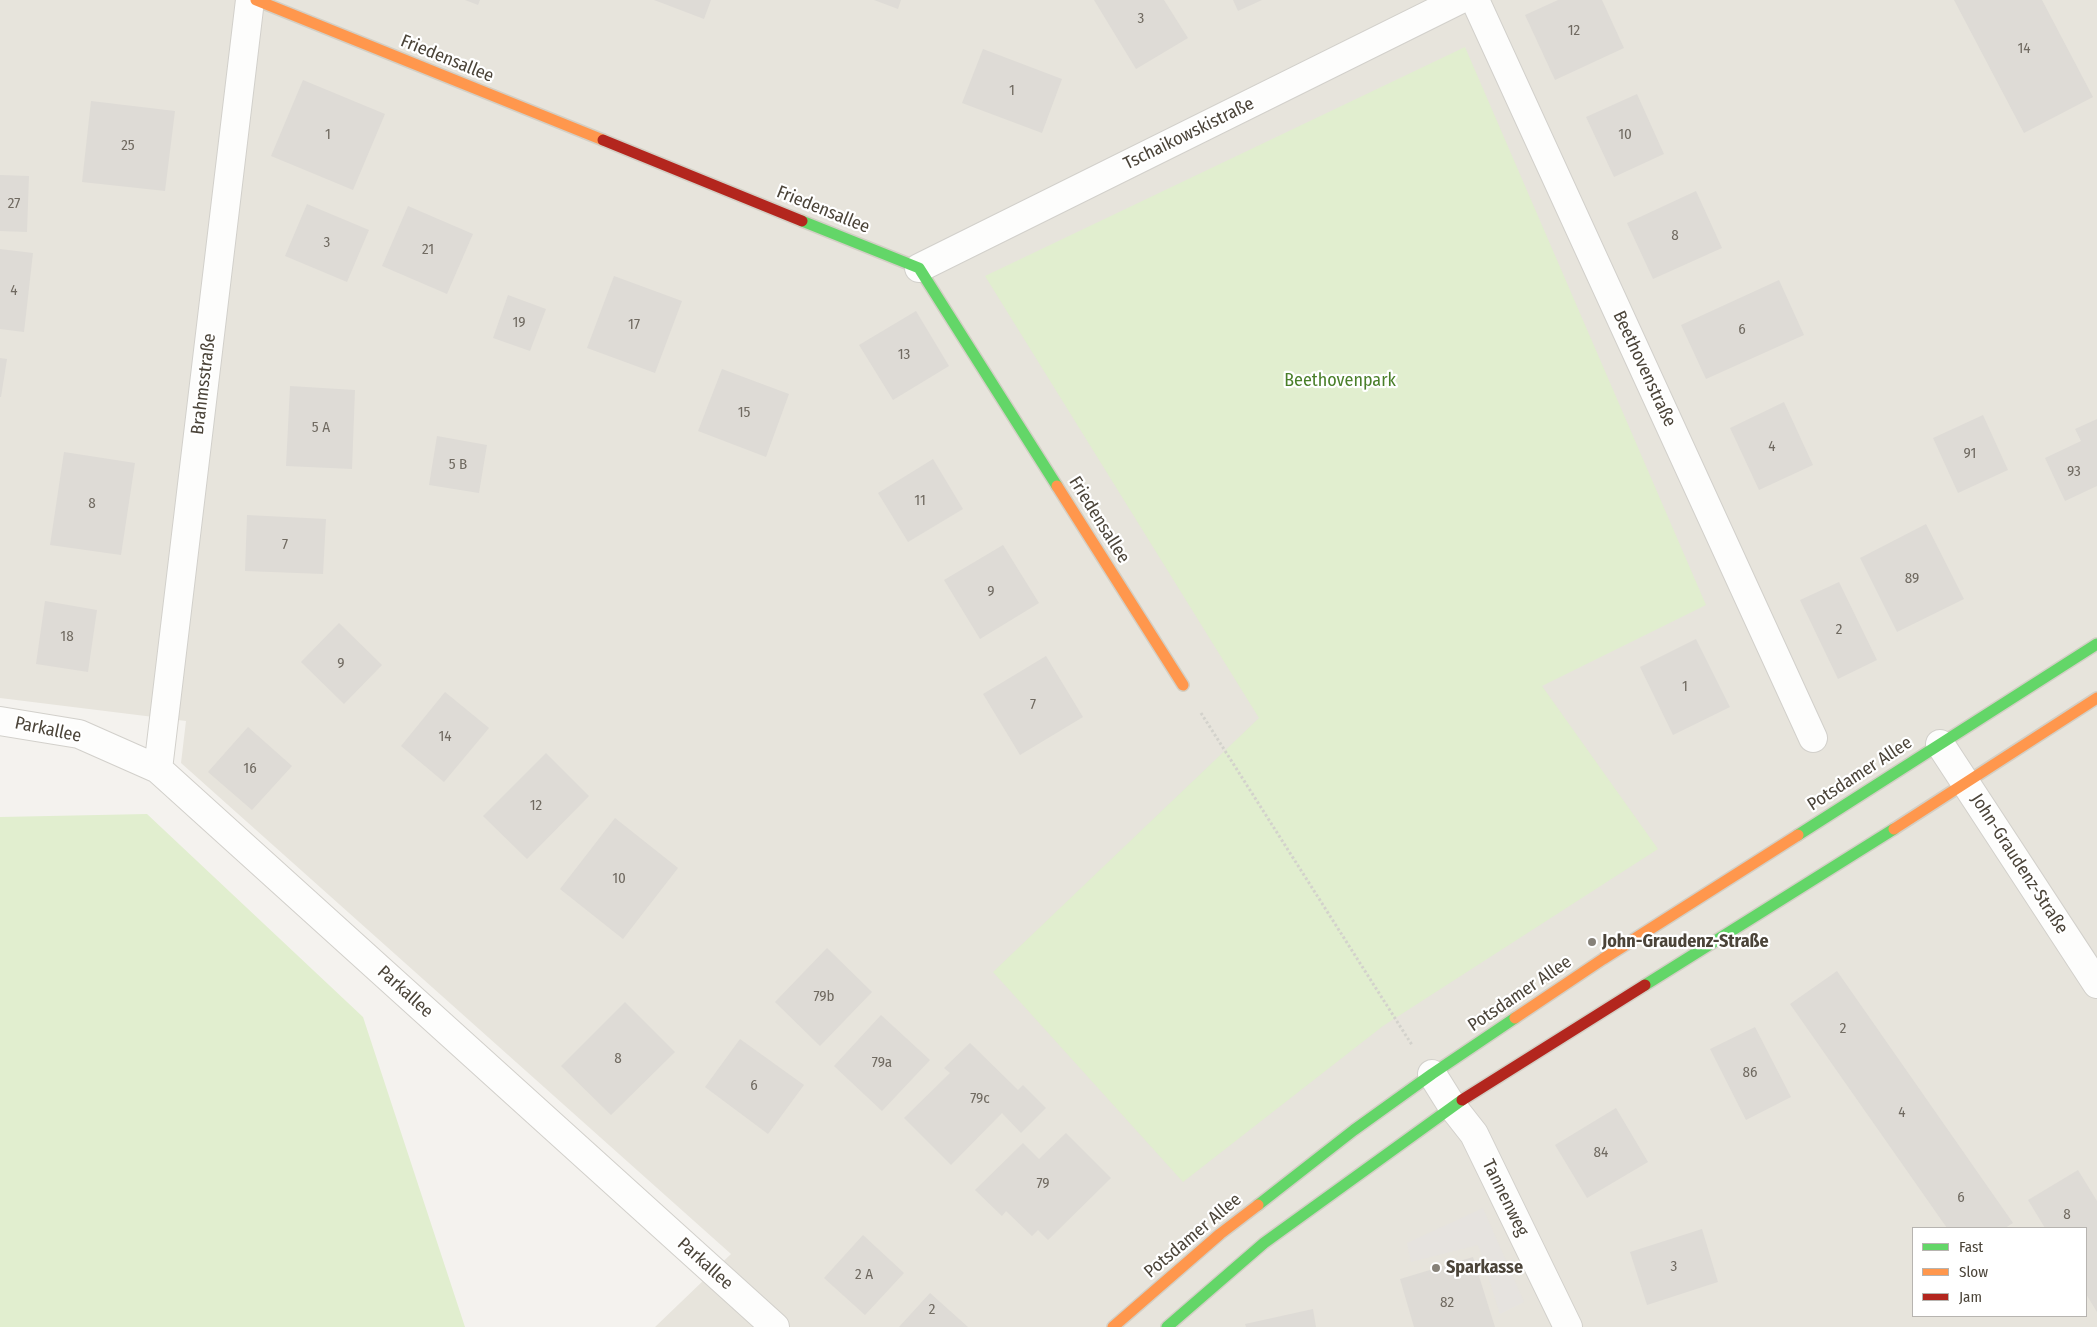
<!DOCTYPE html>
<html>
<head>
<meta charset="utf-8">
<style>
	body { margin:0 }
	#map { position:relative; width:2097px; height:1327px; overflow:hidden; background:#f4f2ee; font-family:"Fira Sans Condensed",sans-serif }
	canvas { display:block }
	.legend { position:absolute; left:1912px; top:1227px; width:175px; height:90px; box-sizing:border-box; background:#fff; border:1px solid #b7b4b0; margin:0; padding:6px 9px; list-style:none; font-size:15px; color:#4b4439 }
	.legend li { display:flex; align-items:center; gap:10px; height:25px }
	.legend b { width:25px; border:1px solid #b7b4b0 }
</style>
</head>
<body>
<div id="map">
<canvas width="2097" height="1327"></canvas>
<ul class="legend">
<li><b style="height:6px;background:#63d668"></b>Fast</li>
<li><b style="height:6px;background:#ff974d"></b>Slow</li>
<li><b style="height:6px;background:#b3261e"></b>Jam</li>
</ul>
</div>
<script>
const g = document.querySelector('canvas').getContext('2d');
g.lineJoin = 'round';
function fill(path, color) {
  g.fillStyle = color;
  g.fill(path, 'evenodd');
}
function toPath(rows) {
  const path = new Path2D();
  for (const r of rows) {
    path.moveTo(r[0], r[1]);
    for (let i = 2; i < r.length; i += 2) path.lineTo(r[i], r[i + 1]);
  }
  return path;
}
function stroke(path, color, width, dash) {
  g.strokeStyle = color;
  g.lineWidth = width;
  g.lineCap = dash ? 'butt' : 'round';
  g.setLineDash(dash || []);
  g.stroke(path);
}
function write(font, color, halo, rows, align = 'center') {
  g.font = font + ' "Fira Sans Condensed",sans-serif';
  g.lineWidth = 4.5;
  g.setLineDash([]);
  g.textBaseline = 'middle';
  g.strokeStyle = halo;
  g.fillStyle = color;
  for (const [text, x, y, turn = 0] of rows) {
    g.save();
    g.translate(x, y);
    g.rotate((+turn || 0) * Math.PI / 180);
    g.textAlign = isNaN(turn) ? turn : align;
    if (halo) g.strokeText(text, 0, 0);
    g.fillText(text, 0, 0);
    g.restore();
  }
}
const residential = toPath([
	[0,0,2097,0,2097,1327,655,1327,731,1254,181,763,186,721,0,698],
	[1913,1228,2086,1228,2086,1316,1913,1316]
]);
const green = toPath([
	[1465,47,1706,605,1542,686,1658,849,1383,1026,1183,1182,993,972,1259,718,985,276],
	[147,814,363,1017,465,1327,0,1327,0,817]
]);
const parking = toPath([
	[1483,1208,1524,1302,1500,1314,1478,1245,1411,1262,1407,1243]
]);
const building = toPath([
	[465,0,480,0,478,5],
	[654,0,711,0,704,19],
	[874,0,901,0,898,9],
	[1094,0,1164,0,1188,38,1136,69],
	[1233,0,1262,0,1238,11],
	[1558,0,1602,0,1624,48,1555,80,1525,15],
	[1954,0,2042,0,2093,97,2024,133],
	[983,49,1062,79,1042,133,962,103],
	[303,80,385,114,353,190,271,156],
	[1637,94,1664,154,1614,177,1586,117],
	[91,101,175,111,165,191,82,182],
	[0,175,29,176,27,232,0,231],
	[1696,191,1722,248,1653,279,1627,223],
	[307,204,369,230,347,282,285,256],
	[408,206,473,234,447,294,382,266],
	[0,249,33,253,24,332,0,329],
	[614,276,682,301,655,373,587,348],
	[1779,280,1804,335,1706,379,1681,325],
	[508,295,546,309,530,351,493,338],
	[916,311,949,366,893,400,859,345],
	[0,358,7,359,1,397,0,397],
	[722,369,789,394,766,457,698,431],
	[290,386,355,390,352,469,286,466],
	[1784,402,1813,465,1759,490,1730,428],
	[1983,415,2008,470,1958,493,1933,438],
	[2097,419,2097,486,2065,501,2045,458,2081,441,2075,429],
	[437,436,487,445,479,493,429,485],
	[64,452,135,463,121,555,50,545],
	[933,459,963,509,908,542,878,493],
	[247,515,326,519,323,574,245,571],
	[1926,524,1964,599,1897,632,1860,558],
	[1003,545,1039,603,980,639,944,580],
	[1839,582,1877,660,1838,679,1800,600],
	[45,601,97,610,88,672,36,664],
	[339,623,382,665,344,704,301,662],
	[1696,639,1730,707,1673,735,1640,667],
	[1046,656,1083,717,1020,755,983,694],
	[445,692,489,728,444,782,401,746],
	[248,727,292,766,252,810,208,772],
	[546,753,589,796,527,859,483,816],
	[615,818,678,868,623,939,560,889],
	[827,948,872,992,820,1046,775,1002],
	[1837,971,2013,1223,2005,1228,1947,1228,1790,1004],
	[625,1002,675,1052,611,1115,561,1066],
	[881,1015,930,1060,882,1111,834,1066],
	[1755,1027,1791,1097,1746,1120,1710,1049],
	[740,1039,804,1085,768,1134,705,1087],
	[970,1043,1018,1090,1023,1085,1046,1108,1021,1133,1002,1113,951,1165,904,1118,950,1073,944,1068],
	[1616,1108,1648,1162,1587,1198,1555,1145],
	[1066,1133,1111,1178,1048,1240,1038,1230,1032,1236,1006,1211,1002,1216,975,1190,1023,1143,1039,1159],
	[2078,1170,2097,1201,2097,1312,2086,1294,2086,1228,2045,1228,2028,1200],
	[1702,1229,1718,1282,1647,1305,1630,1252],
	[863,1235,904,1273,865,1315,824,1278],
	[1473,1257,1495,1327,1414,1327,1400,1279],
	[930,1293,968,1327,899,1327],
	[1313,1309,1316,1327,1246,1327,1245,1324]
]);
const path = toPath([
	[1201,713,1412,1045]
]);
const street = toPath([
	[1475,0,1813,738],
	[919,268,1459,0],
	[0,721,79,734,158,769,775,1327],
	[1940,744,2097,984],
	[158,769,250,0],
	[1432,1074,1452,1106,1474,1134,1568,1327]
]);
const fast = toPath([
	[802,221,919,268,1057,486],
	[1798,835,2097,644],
	[1645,985,1894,829],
	[1258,1205,1354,1130,1432,1074,1515,1018],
	[1167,1327,1264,1243,1462,1100]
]);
const slow = toPath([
	[256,0,603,140],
	[1057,486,1183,685],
	[1894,829,2097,698],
	[1515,1018,1603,959,1798,835],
	[1113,1327,1220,1234,1258,1205]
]);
const jam = toPath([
	[603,140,802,221],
	[1462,1100,1645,985]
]);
const markers = [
	[1592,942,5,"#868178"],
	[1436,1268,5,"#868178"]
];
const numberNames = [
	["3",1141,19],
	["12",1574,31],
	["14",2024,49],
	["1",1012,91],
	["1",328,135],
	["10",1625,135],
	["25",128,146],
	["27",14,204],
	["8",1675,236],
	["3",327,243],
	["21",428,250],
	["4",14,291],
	["19",519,323],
	["17",634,325],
	["6",1742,330],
	["13",904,355],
	["15",744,413],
	["5 A",321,428],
	["4",1772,447],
	["91",1970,454],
	["5 B",458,465],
	["93",2074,472],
	["11",920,501],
	["8",92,504],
	["7",285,545],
	["89",1912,579],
	["9",991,592],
	["2",1839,630],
	["18",67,637],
	["9",341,664],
	["1",1685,687],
	["7",1033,705],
	["14",445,737],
	["16",250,769],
	["12",536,806],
	["10",619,879],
	["79b",824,997],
	["2",1843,1029],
	["8",618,1059],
	["79a",882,1063],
	["86",1750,1073],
	["6",754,1086],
	["79c",980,1099],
	["4",1902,1113],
	["84",1601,1153],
	["79",1043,1184],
	["6",1961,1198],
	["8",2067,1215],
	["3",1674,1267],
	["2 A",864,1275],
	["82",1447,1303],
	["2",932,1310]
];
const streetNames = [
	["Friedensallee",447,59,22],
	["Tschaikowskistraße",1189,134,-26],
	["Friedensallee",823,210,22],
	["Beethovenstraße",1644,369,65],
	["Brahmsstraße",204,384,-83],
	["Friedensallee",1099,520,58],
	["Parkallee",48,730,12],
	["Potsdamer Allee",1860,774,-33],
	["John-Graudenz-Straße",2019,864,57],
	["Parkallee",405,992,42],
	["Potsdamer Allee",1520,994,-34],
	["Tannenweg",1505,1198,64],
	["Potsdamer Allee",1193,1236,-40],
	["Parkallee",705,1264,42]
];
const parkNames = [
	["Beethovenpark",1340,381]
];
const poiNames = [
	["John-Graudenz-Straße",1602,942],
	["Sparkasse",1446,1268]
];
fill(residential, '#e7e4dc');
fill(green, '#e1eecf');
fill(parking, '#e6e3df');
fill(building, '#dedbd6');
stroke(street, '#d2d0cb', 30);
stroke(fast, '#d3cfc5', 14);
stroke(slow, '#d3cfc5', 14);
stroke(jam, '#d3cfc5', 14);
stroke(path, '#d3d2cc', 3, [2.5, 2.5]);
stroke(street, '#fdfdfc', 28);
stroke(fast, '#63d668', 11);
stroke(slow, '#ff974d', 11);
stroke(jam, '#b3261e', 11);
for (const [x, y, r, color] of markers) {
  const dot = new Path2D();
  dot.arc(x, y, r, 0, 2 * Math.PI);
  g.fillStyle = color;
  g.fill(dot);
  stroke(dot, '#fff', 2);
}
write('15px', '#706a61', null, numberNames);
write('18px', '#4b4439', '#fff', streetNames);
write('18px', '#4a7f2a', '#fff', parkNames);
write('bold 18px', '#4b4439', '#fff', poiNames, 'left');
</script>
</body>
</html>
